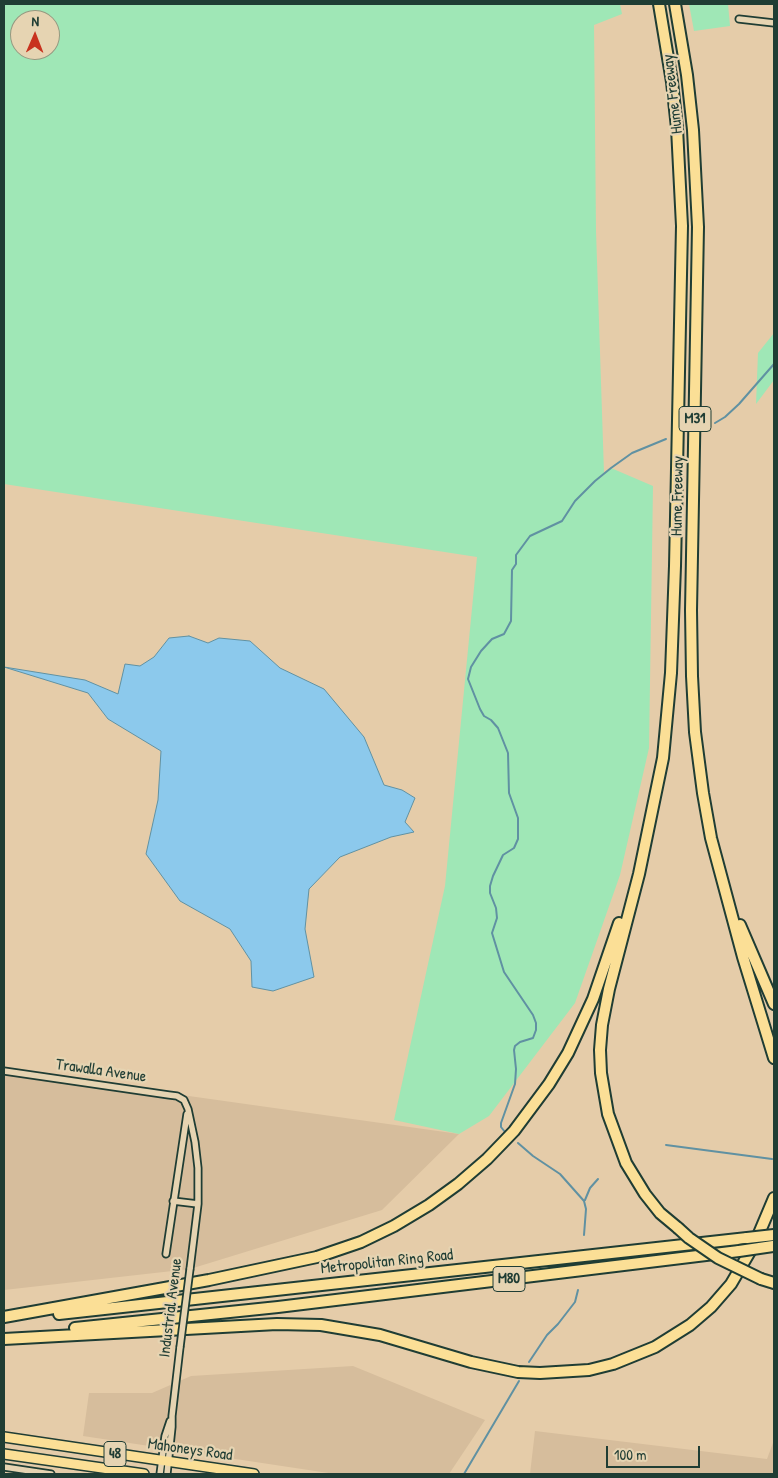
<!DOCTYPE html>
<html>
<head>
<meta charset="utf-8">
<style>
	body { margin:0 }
	#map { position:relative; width:778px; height:1478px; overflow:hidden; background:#e5cca9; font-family:"Patrick Hand",sans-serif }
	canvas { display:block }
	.frame { position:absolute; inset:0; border:5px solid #1f3d34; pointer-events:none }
	.north { position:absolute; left:10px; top:10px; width:50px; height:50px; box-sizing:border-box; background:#e6d4b2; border:1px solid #969880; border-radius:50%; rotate:1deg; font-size:14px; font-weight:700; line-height:20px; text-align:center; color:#1f3d34 }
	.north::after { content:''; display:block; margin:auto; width:18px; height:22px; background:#c8321e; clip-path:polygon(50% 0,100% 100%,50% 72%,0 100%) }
	.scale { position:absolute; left:606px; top:1446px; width:94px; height:22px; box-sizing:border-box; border:2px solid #1f3d34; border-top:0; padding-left:6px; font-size:15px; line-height:18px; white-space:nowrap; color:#1f3d34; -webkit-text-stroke:4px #e6d4b2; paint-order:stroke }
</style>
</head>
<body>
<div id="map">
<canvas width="778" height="1478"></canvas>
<div class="frame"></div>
<div class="north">N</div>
<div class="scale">100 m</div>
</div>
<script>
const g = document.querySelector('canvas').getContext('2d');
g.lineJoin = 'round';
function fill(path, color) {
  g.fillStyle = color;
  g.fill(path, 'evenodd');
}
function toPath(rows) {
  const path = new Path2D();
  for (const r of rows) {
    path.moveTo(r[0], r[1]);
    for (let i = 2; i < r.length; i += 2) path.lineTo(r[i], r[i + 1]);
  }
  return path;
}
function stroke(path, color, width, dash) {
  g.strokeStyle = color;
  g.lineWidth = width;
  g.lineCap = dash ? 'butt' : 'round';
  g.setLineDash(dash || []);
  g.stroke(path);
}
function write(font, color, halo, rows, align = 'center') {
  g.font = font + ' "Patrick Hand",sans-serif';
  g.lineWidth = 4.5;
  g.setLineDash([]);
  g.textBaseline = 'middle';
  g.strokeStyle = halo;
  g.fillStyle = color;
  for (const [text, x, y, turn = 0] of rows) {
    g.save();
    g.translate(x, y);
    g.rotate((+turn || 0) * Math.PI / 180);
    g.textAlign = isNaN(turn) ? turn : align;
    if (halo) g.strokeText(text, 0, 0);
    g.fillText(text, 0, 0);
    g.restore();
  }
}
const built = toPath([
	[4,1070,459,1134,382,1210,190,1269,4,1290],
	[353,1366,485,1420,449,1474,335,1474,83,1436,89,1393,152,1393,191,1376],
	[535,1431,767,1459,774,1440,774,1474,530,1474]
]);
const green = toPath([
	[4,4,620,4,622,14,594,25,596,231,604,473,611,468,653,486,649,748,620,875,575,1003,489,1116,459,1134,394,1120,445,886,477,557,4,484],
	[20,20,50,20,50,50,20,50],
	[689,4,728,4,730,26,694,31],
	[774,333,774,380,756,404,758,353]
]);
const water = toPath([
	[189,636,208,643,219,638,250,641,280,668,324,689,364,737,384,785,402,790,415,798,405,822,414,832,391,837,340,857,309,889,305,929,314,977,273,991,252,987,251,961,230,929,180,901,146,854,158,800,161,751,108,719,88,693,4,667,85,680,118,694,125,664,140,666,154,657,169,638,189,636]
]);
const stream = toPath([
	[715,423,725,417,739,404,774,364],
	[505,1132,501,1127,501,1123,515,1084,516,1069,514,1050,515,1046,520,1042,533,1038,536,1030,536,1023,533,1015,504,972,492,933,497,918,496,908,490,893,490,886,493,876,503,855,514,848,518,839,518,818,509,793,508,753,498,728,491,720,484,716,480,709,468,679,471,667,481,651,492,639,504,634,511,621,512,570,516,564,516,555,530,536,562,521,575,501,595,481,611,468,632,453,666,439],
	[518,1143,533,1156,560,1174,584,1201,586,1209,584,1235],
	[666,1145,772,1159],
	[585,1200,590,1188,598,1179],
	[529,1362,547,1335,558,1324,575,1302,578,1290],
	[464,1474,519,1381]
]);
const minor = toPath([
	[739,19,774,23],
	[4,1071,169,1095,177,1096,184,1100,188,1109,195,1142,198,1168,198,1204,190,1269],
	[173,1201,198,1204],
	[166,1254,187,1114],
	[4,1467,51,1474],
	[160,1474,165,1436,170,1421],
	[167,1474,172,1427,172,1416,180,1347]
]);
const primary = toPath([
	[4,1437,254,1474],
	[4,1454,144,1474]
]);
const motorway = toPath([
	[659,4,672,82,677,128,682,226,675,566,671,673,663,758,639,874,609,989,602,1025,600,1050,601,1073,608,1114,626,1163,645,1194,660,1213,678,1228],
	[675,4,687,75,693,130,698,227,691,610,692,676,695,732,703,793,711,838,743,957,774,1058],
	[740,925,774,1004],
	[761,1279,774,1283],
	[59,1314,747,1238],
	[4,1317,209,1280,317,1257,361,1242,394,1226,429,1205,458,1184,487,1159,514,1131,549,1084,568,1053,593,999,619,923],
	[75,1328,278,1307,739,1251],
	[4,1339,277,1324,321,1325,380,1335,471,1362,518,1372,540,1373,589,1370,613,1364,655,1347,690,1325,711,1307,731,1284,755,1243,774,1198]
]);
const minorBridge = toPath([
	[180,1347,190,1269]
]);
const motorwayBridge = toPath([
	[678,1228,689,1238,718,1258,761,1279],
	[747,1238,774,1235],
	[739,1251,773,1246]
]);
const shields = [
	[695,419,32],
	[509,1279,32],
	[115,1454,22]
];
const shieldNames = [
	["M31",695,419],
	["M80",509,1279],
	["48",115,1454]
];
const streetNames = [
	["Hume Freeway",673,94,-97],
	["Hume Freeway",678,496,-89],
	["Trawalla Avenue",101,1071,8],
	["Metropolitan Ring Road",387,1262,-6],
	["Industrial Avenue",171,1308,-83],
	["Mahoneys Road",190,1450,8]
];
fill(built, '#d6bd9c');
fill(green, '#9fe7b6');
fill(water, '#8cc9ec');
stroke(water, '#6091a2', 1);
stroke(stream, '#6091a2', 2);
stroke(minor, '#1f3d34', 9);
stroke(primary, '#1f3d34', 12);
stroke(motorway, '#1f3d34', 14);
stroke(minor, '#e6d4b2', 5.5);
stroke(primary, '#fbdf96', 9);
stroke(motorway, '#fbdf96', 10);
stroke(minorBridge, '#1f3d34', 9, []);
stroke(motorwayBridge, '#1f3d34', 14, []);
stroke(minorBridge, '#e6d4b2', 5.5);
stroke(motorwayBridge, '#fbdf96', 10);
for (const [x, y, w] of shields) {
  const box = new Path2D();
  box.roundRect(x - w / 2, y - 12.5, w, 25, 4);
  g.fillStyle = '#e6d4b2';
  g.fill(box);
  stroke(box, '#1f3d34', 1);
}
write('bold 15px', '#1f3d34', null, shieldNames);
write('16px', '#1f3d34', '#e6d4b2', streetNames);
</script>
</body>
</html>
